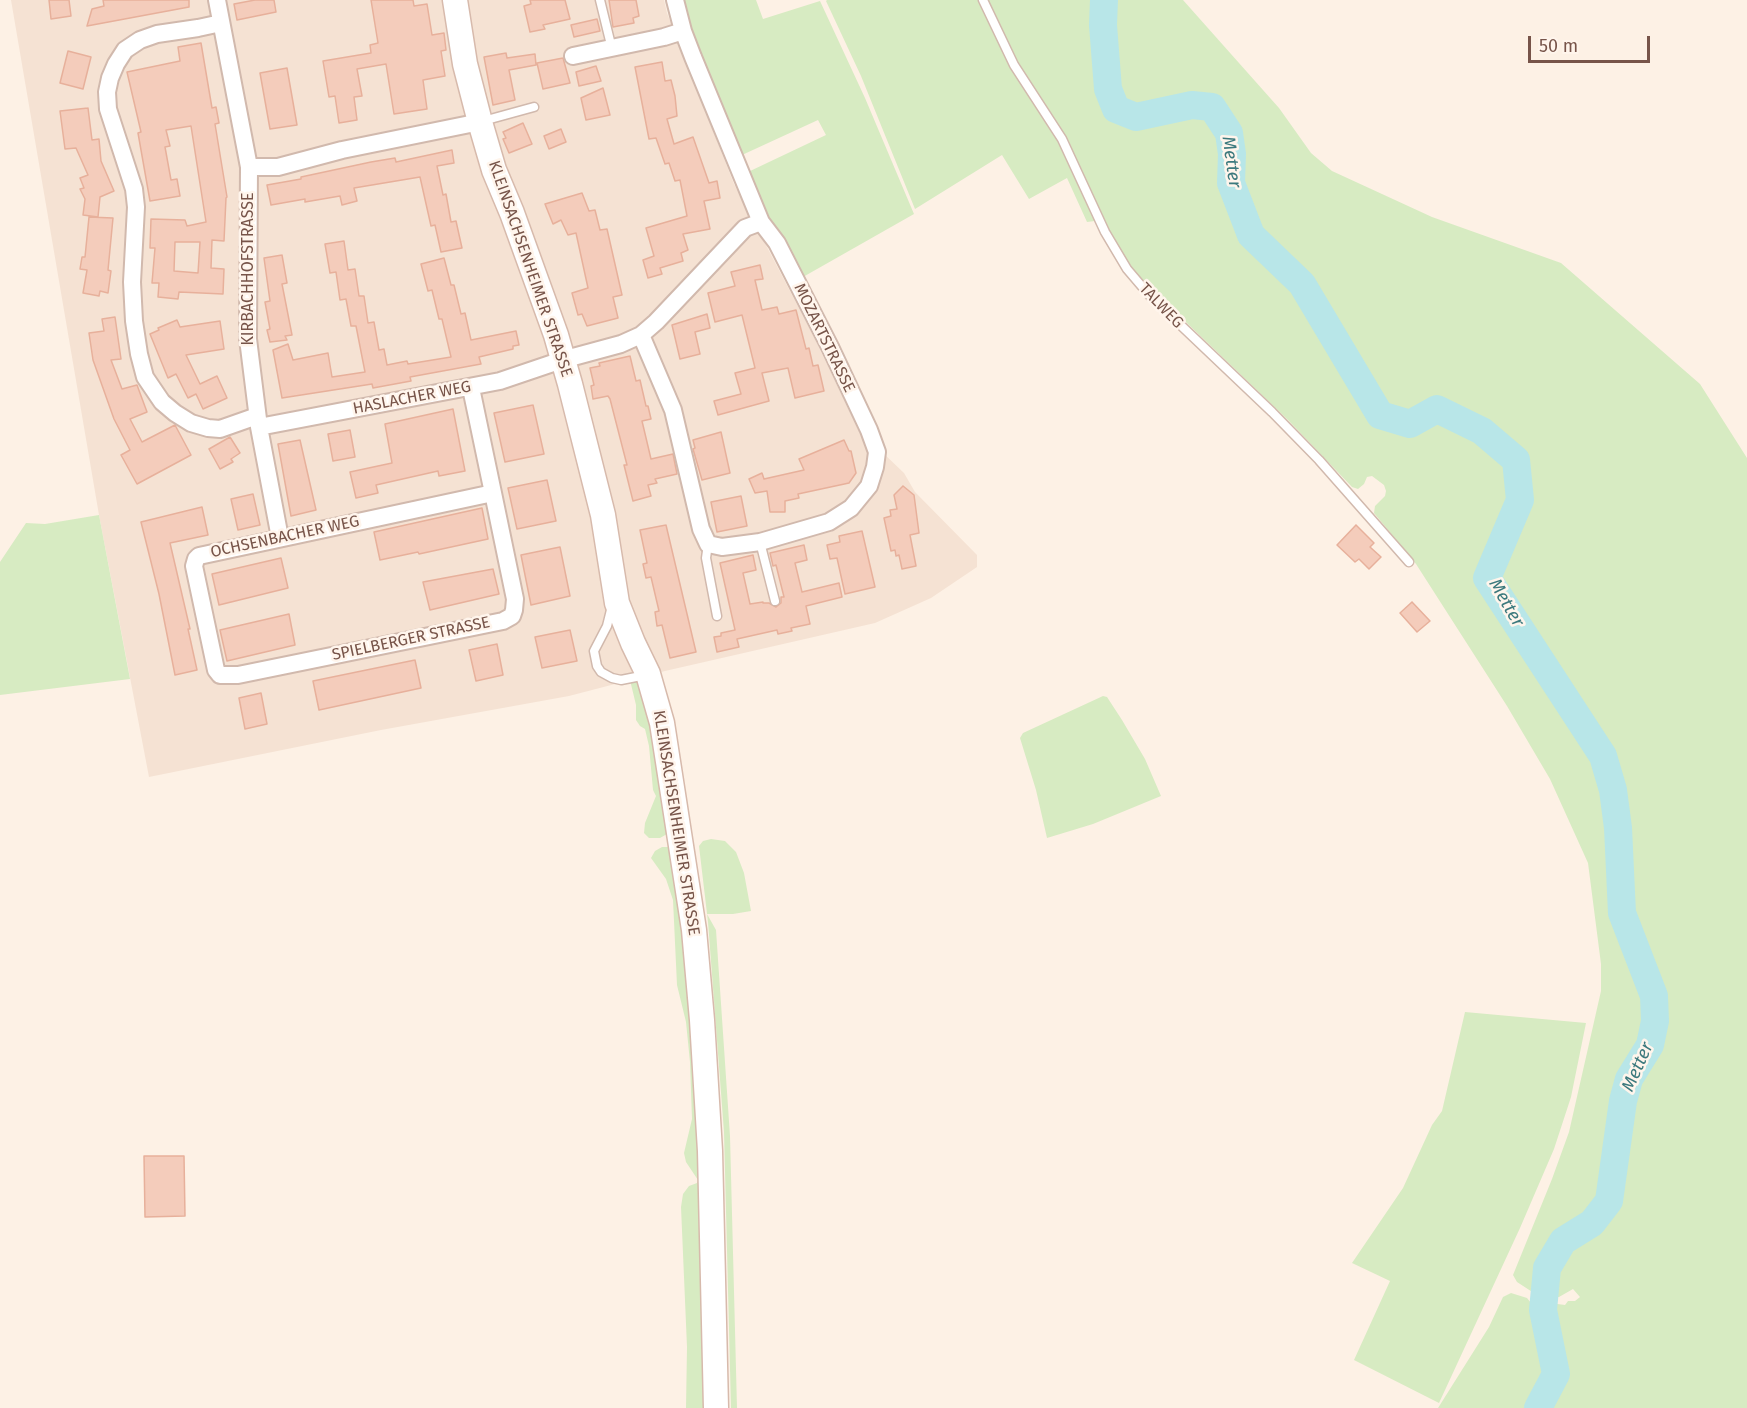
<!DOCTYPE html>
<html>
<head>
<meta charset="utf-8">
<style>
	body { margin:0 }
	#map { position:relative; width:1747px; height:1408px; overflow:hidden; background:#fdf1e5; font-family:"Fira Sans",sans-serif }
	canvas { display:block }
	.scale { position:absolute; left:1528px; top:36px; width:122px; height:27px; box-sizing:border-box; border:3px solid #775449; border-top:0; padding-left:8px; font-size:18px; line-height:21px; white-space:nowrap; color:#775449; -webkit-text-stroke:4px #fff5ec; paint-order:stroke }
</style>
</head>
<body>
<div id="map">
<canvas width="1747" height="1408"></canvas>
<div class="scale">50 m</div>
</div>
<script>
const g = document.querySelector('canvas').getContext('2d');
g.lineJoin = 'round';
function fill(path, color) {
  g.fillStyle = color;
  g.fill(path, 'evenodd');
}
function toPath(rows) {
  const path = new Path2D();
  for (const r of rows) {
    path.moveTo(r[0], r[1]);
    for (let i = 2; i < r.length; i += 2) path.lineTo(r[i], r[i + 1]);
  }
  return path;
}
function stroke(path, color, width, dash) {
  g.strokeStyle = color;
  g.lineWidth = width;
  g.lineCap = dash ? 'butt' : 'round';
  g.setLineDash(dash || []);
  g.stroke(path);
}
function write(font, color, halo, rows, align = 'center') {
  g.font = font + ' "Fira Sans",sans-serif';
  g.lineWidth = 5;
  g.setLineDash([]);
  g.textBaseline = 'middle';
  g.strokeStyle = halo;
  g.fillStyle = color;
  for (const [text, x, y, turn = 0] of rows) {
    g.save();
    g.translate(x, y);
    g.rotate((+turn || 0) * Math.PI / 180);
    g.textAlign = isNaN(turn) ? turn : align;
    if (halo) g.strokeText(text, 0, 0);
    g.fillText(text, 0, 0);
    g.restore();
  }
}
const residential = toPath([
	[11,0,664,0,667,13,734,184,813,335,867,448,882,452,904,473,915,492,977,555,977,567,931,598,875,623,665,671,569,696,381,730,149,777,99,515]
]);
const green = toPath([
	[682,0,756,0,763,19,820,1,865,98,914,214,803,277,764,217,748,172,826,135,818,120,742,155,695,43],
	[827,0,981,0,1060,140,1078,177,1095,221,1087,222,1067,178,1029,199,1002,155,915,209,861,76,826,1],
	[985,0,1183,0,1279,108,1311,153,1332,171,1432,217,1561,263,1700,384,1747,458,1747,1408,1438,1408,1489,1327,1503,1297,1511,1293,1527,1298,1531,1303,1535,1301,1565,1305,1568,1301,1575,1301,1580,1297,1573,1289,1559,1297,1540,1297,1517,1282,1513,1275,1552,1179,1569,1132,1601,991,1601,964,1588,863,1550,779,1507,706,1416,564,1374,513,1375,506,1385,496,1386,491,1384,485,1372,476,1367,477,1364,484,1358,489,1352,487,1288,420,1141,279,1125,259,1111,235,1093,197,1014,65],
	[99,515,130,679,0,695,0,562,26,523,45,524],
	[640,677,654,740,667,834,660,838,649,838,644,833,645,823,656,796,653,790,649,746,645,729,640,726,636,720,636,705,630,680],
	[1103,696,1107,697,1122,720,1145,759,1161,796,1093,824,1047,838,1036,790,1020,738,1023,733],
	[711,839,725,841,736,852,744,873,751,911,733,914,707,914,716,930,730,1136,737,1408,731,1408,724,1132,708,922,699,846,703,841],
	[662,847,670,847,678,876,696,1061,708,1408,686,1408,687,1347,681,1207,683,1194,689,1186,697,1183,698,1180,686,1162,684,1153,692,1119,690,1062,686,1022,677,985,673,900,666,879,651,858,655,851],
	[1465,1012,1586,1023,1571,1097,1554,1149,1520,1228,1439,1403,1354,1360,1390,1281,1352,1263,1403,1188,1432,1125,1442,1111]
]);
const river = toPath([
	[1104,0,1103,25,1108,89,1116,109,1136,117,1192,105,1212,107,1229,133,1232,154,1231,183,1251,235,1302,284,1380,415,1410,424,1437,409,1482,431,1516,460,1520,500,1487,578,1603,756,1613,790,1618,828,1622,913,1654,996,1655,1021,1650,1045,1629,1079,1623,1101,1609,1201,1592,1223,1563,1241,1547,1268,1543,1310,1556,1374,1538,1408]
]);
const building = toPath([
	[49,0,69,0,71,16,51,19,49,0],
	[103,0,189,0,189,7,87,26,92,9,104,6,103,0],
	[255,0,274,0,276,12,237,20,234,4,255,0],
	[371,0,413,0,414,6,427,4,432,35,444,33,446,50,441,51,445,76,423,80,427,109,394,114,386,64,357,69,362,96,354,97,357,120,339,123,335,96,329,97,323,61,371,53,370,45,378,43,371,0],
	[530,0,565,0,570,19,543,25,545,29,530,32,524,6,531,4,530,0],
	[609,0,636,0,639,16,633,18,634,23,613,27,609,0],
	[597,19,600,31,574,37,571,25,597,19],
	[201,43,212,108,216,107,219,123,215,124,227,197,226,198,224,241,212,240,211,268,224,269,223,294,179,292,178,299,158,297,159,283,152,283,155,248,150,248,151,219,185,220,187,226,206,222,191,126,166,130,170,146,165,147,171,180,177,179,180,196,150,201,138,133,141,132,127,72,180,61,178,47,201,43],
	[175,242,200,242,198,273,174,271,175,242],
	[68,51,91,57,83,89,60,83,68,51],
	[506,53,507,58,535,54,536,65,509,70,515,100,493,105,484,57,506,53],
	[563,58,570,83,543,89,537,63,563,58],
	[662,62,665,81,671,80,675,96,677,116,667,119,674,144,693,137,709,183,717,181,720,198,704,201,710,229,683,234,688,250,681,253,683,261,660,268,662,274,648,278,643,260,654,256,646,228,687,216,680,180,675,181,669,163,665,164,656,138,649,139,635,67,662,62],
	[596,66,601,81,579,86,576,72,596,66],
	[287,68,297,125,270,129,260,73,287,68],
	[603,88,610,115,586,120,581,98,603,88],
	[88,108,92,140,99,139,101,161,114,191,100,197,98,217,83,215,85,199,80,189,84,188,80,178,88,175,76,148,65,149,60,111,88,108],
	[523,123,532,144,509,153,503,139,506,138,503,132,523,123],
	[561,129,566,142,549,149,544,136,561,129],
	[452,150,454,163,437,166,443,195,446,194,451,222,456,221,462,248,441,252,435,225,431,226,420,177,354,188,357,201,342,205,340,196,305,202,305,199,271,205,267,185,301,179,301,177,371,162,395,158,396,162,452,150],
	[582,193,589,211,595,210,600,230,607,229,622,295,613,297,618,318,587,326,582,314,578,315,572,293,588,288,576,233,568,235,561,220,553,224,545,204,582,193],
	[89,217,113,218,108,270,111,271,108,293,100,291,99,296,83,293,87,270,80,269,82,257,85,257,89,217],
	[344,241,348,270,355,269,359,296,364,296,368,323,374,322,379,350,384,349,387,365,407,361,408,364,451,357,442,319,439,319,432,290,428,291,421,264,444,258,451,285,454,285,461,314,465,313,471,340,516,331,519,345,513,346,513,349,479,357,481,364,410,377,411,381,373,388,372,384,282,398,273,350,288,344,293,360,328,353,332,377,365,372,356,326,351,326,346,299,340,300,336,272,330,273,325,244,344,241],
	[282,255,287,283,282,284,292,335,285,336,287,340,270,342,267,330,270,329,265,302,270,301,264,258,282,255],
	[760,265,763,279,755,280,762,310,777,307,779,314,796,310,806,349,809,348,813,366,818,365,824,391,795,398,788,368,762,373,769,401,718,415,714,401,741,394,735,373,755,368,742,315,715,322,708,293,735,286,731,272,760,265],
	[707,314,710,328,695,332,700,354,680,359,672,325,707,314],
	[115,317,121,359,111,360,122,389,137,385,147,412,130,419,142,442,175,425,191,455,137,484,121,455,130,450,114,419,93,360,89,333,104,331,102,319,115,317],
	[177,320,180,327,220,321,224,349,186,355,200,384,217,376,227,398,203,409,196,394,188,398,176,374,168,378,150,334,159,330,158,328,177,320],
	[630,356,636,381,640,380,646,406,648,406,651,419,642,421,651,459,673,454,677,474,655,479,657,483,648,485,651,496,633,501,624,465,627,465,610,399,608,396,593,399,591,386,594,385,590,368,600,366,599,363,630,356],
	[533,405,544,454,505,462,494,413,533,405],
	[453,409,465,471,439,476,438,471,376,485,378,493,356,498,350,472,392,463,385,424,453,409],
	[350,430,355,457,333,461,328,434,350,430],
	[721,432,730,473,702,480,693,449,695,448,693,440,721,432],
	[230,437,240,453,231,459,233,462,220,469,209,449,230,437],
	[300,440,316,510,291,516,278,444,300,440],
	[844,440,849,451,851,451,856,473,849,483,798,494,799,498,785,501,785,512,770,512,767,491,755,493,749,479,762,473,764,479,804,470,799,459,844,440],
	[547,480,556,521,517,529,508,488,547,480],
	[903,486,914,495,919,533,910,535,916,566,902,569,899,555,896,556,895,550,891,551,884,518,891,516,890,510,897,509,894,495,903,486],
	[253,494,260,525,238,530,231,499,253,494],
	[741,496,747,526,717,532,711,502,741,496],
	[202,507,208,535,170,543,190,629,188,629,197,670,175,675,159,594,141,522,202,507],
	[482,508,488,539,419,554,418,552,380,560,374,532,482,508],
	[666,525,696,652,670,658,662,625,657,626,655,612,659,611,651,577,646,578,643,564,647,563,640,530,666,525],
	[1356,525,1374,543,1370,547,1381,557,1369,569,1359,559,1355,562,1337,545,1356,525],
	[862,531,875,587,845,594,837,558,830,559,827,545,840,542,839,536,862,531],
	[804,545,807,560,795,563,802,592,839,583,842,597,806,606,810,624,791,628,792,631,778,634,777,630,737,639,739,647,717,652,714,637,721,636,721,633,735,630,720,563,753,555,756,570,743,573,750,604,763,602,763,603,769,603,776,607,781,603,781,597,784,597,776,565,773,566,770,553,804,545],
	[560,547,570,596,531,605,521,555,560,547],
	[281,558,288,588,219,605,212,574,281,558],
	[493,569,499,594,430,610,423,582,493,569],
	[1412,602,1430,621,1417,632,1400,613,1412,602],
	[289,614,295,645,227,661,220,630,289,614],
	[570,630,577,661,542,668,535,637,570,630],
	[497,644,503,675,476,681,469,650,497,644],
	[415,660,421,688,319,710,313,681,415,660],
	[261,693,267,724,245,729,239,698,261,693],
	[144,1156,184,1156,185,1216,145,1217,144,1156]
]);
const service = toPath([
	[600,0,612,49],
	[983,0,1014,65,1062,139,1105,232,1127,269,1150,296,1272,412,1319,460,1409,562],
	[483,121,534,107],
	[760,542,775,601],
	[708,544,706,558,717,616],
	[612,606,607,626,594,651,597,666,601,672,612,678,621,680,646,675]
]);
const minor = toPath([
	[217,0,249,167,248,339,259,427,280,538],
	[221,23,198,28,157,34,140,40,125,50,116,64,110,78,107,92,108,109,134,189,136,207,132,282,134,321,139,354,145,377,162,402,175,413,191,423,208,428,220,429,257,416],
	[573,56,664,37,683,31],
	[249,167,278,167,342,150,480,122],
	[641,335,673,410,701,529,708,544,722,547,760,542,829,522,851,508,869,486,875,467,877,452,869,430,830,347,777,243,761,222,693,57,683,31,675,0],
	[471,388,493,493,515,599,514,610,512,616,503,621,238,675,220,675,216,670,194,566,196,559,199,556,493,493],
	[259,427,500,381,562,360,621,344,641,335,656,322,745,228,761,222]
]);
const secondary = toPath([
	[455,0,465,64,480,122,494,170,512,213,556,335,570,384,603,515,617,603,633,643,648,674,662,723,694,930,702,1020,710,1151,716,1408]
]);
const streetNames = [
	["KIRBACHHOFSTRASSE",249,269,-90],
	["KLEINSACHSENHEIMER STRASSE",530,269,71],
	["TALWEG",1161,306,46],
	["MOZARTSTRASSE",824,338,64],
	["HASLACHER WEG",412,398,-11],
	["OCHSENBACHER WEG",285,537,-12],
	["SPIELBERGER STRASSE",411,639,-12],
	["KLEINSACHSENHEIMER STRASSE",676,823,81]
];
const waterNames = [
	["Metter",1231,162,82],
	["Metter",1506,603,60],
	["Metter",1638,1067,-66]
];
fill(residential, '#f5e2d3');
fill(green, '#d7ebc2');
stroke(river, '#b8e6e8', 28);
fill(building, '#f4ccbb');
stroke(building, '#e7b09b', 1.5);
stroke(service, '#d1b9ad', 11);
stroke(minor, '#d1b9ad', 20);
stroke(secondary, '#d7baac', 27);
stroke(service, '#fff', 8);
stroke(minor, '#fff', 16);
stroke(secondary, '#fff', 24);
write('16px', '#775449', '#fff5ec', streetNames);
write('italic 18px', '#3c797d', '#fff5ec', waterNames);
</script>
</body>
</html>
